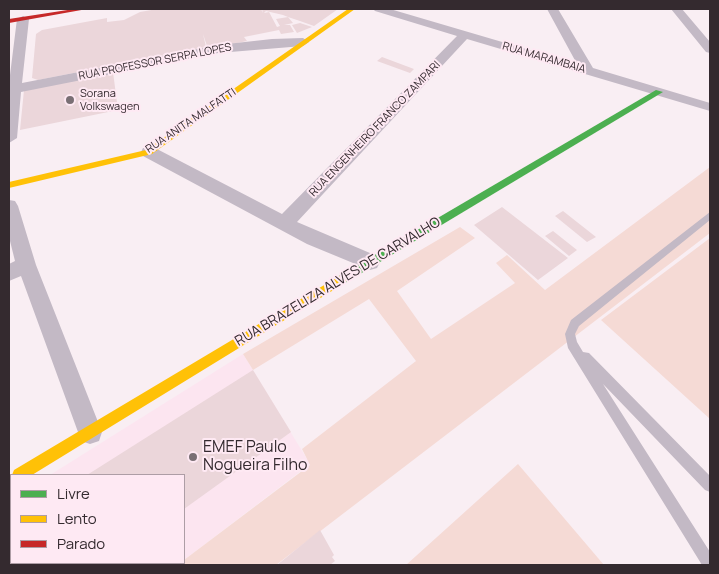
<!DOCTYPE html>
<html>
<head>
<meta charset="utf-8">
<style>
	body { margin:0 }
	#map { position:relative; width:719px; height:574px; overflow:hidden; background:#f9eef3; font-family:Manrope,sans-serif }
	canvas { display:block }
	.frame { position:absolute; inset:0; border:10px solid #342a2f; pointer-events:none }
	.legend { position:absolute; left:10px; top:474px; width:175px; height:90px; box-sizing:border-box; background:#fee9f3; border:1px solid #ad9da5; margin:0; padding:6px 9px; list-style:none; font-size:15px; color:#342a2f }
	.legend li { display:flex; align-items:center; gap:10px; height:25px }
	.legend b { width:25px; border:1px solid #ad9da5 }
</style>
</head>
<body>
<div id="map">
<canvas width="719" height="574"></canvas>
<div class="frame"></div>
<ul class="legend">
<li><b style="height:6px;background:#4caf50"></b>Livre</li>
<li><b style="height:6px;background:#ffc107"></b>Lento</li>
<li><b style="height:6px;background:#c62828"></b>Parado</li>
</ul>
</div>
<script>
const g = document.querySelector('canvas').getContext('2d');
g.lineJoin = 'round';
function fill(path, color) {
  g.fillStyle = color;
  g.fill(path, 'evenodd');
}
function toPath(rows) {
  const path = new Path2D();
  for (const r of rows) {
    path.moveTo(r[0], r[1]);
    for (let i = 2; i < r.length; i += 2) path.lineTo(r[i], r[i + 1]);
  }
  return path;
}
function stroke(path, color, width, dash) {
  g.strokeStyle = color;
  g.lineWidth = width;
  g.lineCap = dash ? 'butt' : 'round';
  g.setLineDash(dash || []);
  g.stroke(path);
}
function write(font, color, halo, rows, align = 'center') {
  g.font = font + ' Manrope,sans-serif';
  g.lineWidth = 4;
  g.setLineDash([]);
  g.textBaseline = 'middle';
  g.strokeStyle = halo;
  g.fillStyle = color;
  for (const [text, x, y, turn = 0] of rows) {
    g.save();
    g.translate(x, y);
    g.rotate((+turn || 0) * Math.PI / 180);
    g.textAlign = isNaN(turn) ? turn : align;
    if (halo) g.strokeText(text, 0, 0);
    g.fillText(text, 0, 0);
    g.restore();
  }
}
const built = toPath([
	[243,354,310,464,184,560,184,475,50,475],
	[11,499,11,563,180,563,177,565,9,565,9,501]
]);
const green = toPath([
	[710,167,710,233,276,565,177,565,184,563,184,560,310,465,302,449,416,361,369,299,253,370,243,354,460,227,475,238,397,291,431,339,515,283,496,263,507,255,545,290],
	[710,238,710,419,601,320],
	[518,464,604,565,406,565]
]);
const building = toPath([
	[157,9,261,9,263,13,262,9,338,9,314,26,300,21,288,17,283,15,266,11,264,13,269,12,277,27,280,26,276,19,288,17,293,23,284,25,290,25,294,32,281,34,279,30,244,37,247,41,208,49,203,34,206,47,38,80,32,78,36,34,42,30,107,18,107,22,124,20,140,12],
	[300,23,312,27,297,33,292,25],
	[382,57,414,69,410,73,377,61],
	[113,72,118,110,20,130,24,90],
	[502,207,568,258,538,280,474,225],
	[563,211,596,237,587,242,555,216],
	[553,231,577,250,569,256,545,236],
	[253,370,291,432,184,509,184,475,87,475],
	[320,530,334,555,332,557,335,561,330,565,277,565],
	[31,563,109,563,106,565,31,565]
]);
const lane = toPath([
	[710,212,710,220,579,326,575,334,577,342,583,352,589,353,710,476,710,492,705,490,603,384,710,552,710,565,702,565,568,348,565,334,571,320,710,212]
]);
const street = toPath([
	[373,9,390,9,577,64,547,9,558,9,593,68,710,103,710,111,467,39,297,222,377,256,380,262,377,268,370,270,307,244,143,156,141,152,143,148,155,148,282,214,457,36,375,11,373,9],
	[671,9,682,9,710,42,710,53,706,52,671,9],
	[23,16,29,19,22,83,218,45,272,39,303,38,309,42,303,46,218,53,21,92,17,138,9,143,9,83,17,19,23,16],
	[9,200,15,201,18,206,36,265,102,432,99,441,90,444,81,441,78,432,21,276,9,281,9,264,15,261,9,237,9,200]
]);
const fast = toPath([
	[656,90,663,92,345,283,337,283,335,280,337,277,656,90]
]);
const slow = toPath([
	[348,9,355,9,152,154,9,188,9,182,146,150,348,9],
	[341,275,345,277,347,280,345,283,32,475,12,475,14,470,341,275]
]);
const jam = toPath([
	[74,9,87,9,9,23,9,19,74,9]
]);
const markers = [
	[70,100,5,"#796f74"],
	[193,457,5,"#796f74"]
];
const farStreetnames = [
	["RUA MARAMBAIA",544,58,16],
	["RUA PROFESSOR SERPA LOPES",155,62,-11],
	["RUA ANITA MALFATTI",191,121,-34],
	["RUA ENGENHEIRO FRANCO ZAMPARI",375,129,-46]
];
const farPoinames = [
	["Sorana",80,94],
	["Volkswagen",80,107]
];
const streetNames = [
	["RUA BRAZELIZA ALVES DE CARVALHO",338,282,-31]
];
const nearPoinames = [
	["EMEF Paulo",203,448],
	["Nogueira Filho",203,466]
];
fill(built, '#fce5f0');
fill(green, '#f5dad5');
fill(building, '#ebd6da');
fill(lane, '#c3b9c5');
fill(street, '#c3b9c5');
fill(fast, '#4caf50');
fill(slow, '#ffc107');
fill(jam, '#c62828');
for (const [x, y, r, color] of markers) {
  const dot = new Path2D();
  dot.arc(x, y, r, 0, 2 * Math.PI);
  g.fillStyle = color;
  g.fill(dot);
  stroke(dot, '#fee9f3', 2);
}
write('11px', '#342a2f', '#fee9f3', farStreetnames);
write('11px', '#342a2f', '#fee9f3', farPoinames, 'left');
write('14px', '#342a2f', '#fee9f3', streetNames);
write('16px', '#342a2f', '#fee9f3', nearPoinames, 'left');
</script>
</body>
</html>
